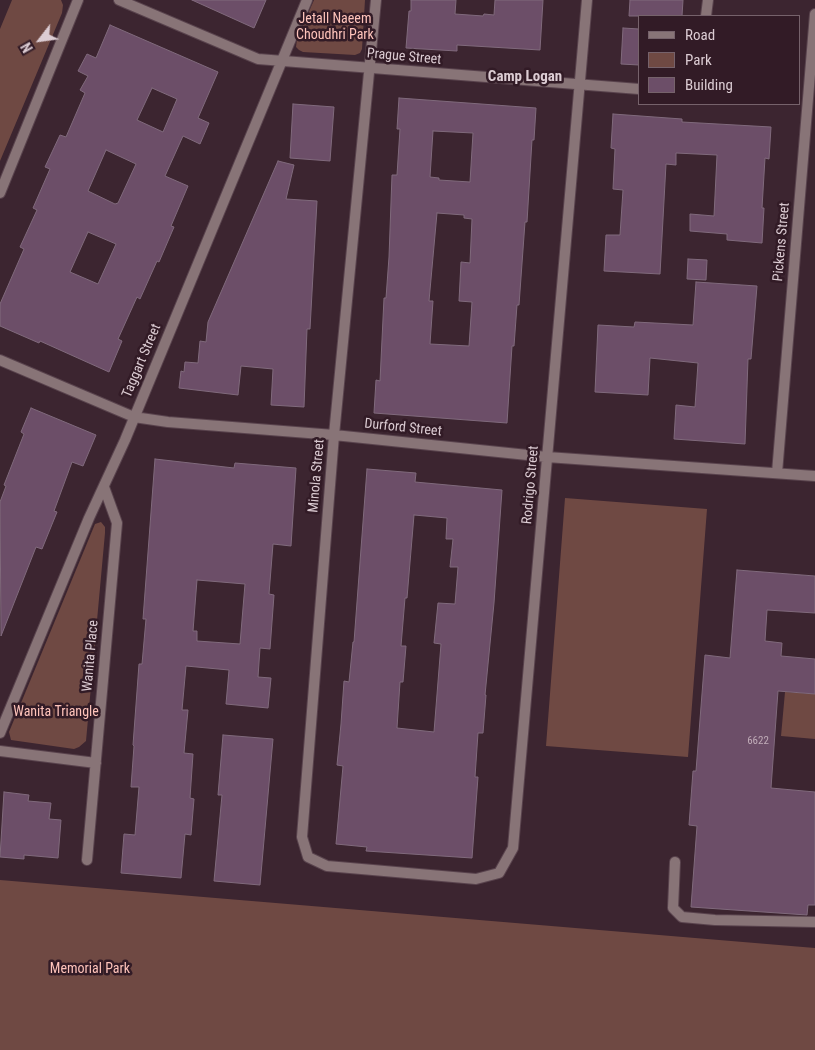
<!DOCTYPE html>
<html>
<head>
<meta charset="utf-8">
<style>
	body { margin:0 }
	#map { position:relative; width:815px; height:1050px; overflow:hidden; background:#3c2530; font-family:"Roboto Condensed",sans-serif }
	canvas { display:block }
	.legend { position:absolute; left:638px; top:15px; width:162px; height:90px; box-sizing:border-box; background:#321b26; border:1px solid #76626b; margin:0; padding:6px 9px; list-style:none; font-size:15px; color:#dcccd3 }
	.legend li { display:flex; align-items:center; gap:10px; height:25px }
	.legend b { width:25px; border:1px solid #76626b }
	.north { position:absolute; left:15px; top:15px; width:50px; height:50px; -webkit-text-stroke:4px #321b26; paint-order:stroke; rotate:240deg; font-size:14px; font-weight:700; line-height:20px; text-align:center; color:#dcccd3 }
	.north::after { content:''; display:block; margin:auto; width:18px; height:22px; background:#dcccd3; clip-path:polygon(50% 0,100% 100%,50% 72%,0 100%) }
</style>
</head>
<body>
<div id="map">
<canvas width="815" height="1050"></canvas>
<ul class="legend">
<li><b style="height:6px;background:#887477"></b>Road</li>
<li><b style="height:14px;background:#6f4943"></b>Park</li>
<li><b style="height:14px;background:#6c4e68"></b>Building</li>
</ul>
<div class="north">N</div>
</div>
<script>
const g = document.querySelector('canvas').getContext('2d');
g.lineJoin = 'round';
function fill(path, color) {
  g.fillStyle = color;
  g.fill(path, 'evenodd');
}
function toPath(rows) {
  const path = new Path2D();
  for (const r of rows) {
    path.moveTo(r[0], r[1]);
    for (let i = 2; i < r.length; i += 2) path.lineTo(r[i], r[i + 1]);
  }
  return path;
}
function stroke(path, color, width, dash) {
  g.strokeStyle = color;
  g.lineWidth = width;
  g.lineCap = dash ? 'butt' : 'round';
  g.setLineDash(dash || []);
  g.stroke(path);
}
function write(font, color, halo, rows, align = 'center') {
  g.font = font + ' "Roboto Condensed",sans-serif';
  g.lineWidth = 5;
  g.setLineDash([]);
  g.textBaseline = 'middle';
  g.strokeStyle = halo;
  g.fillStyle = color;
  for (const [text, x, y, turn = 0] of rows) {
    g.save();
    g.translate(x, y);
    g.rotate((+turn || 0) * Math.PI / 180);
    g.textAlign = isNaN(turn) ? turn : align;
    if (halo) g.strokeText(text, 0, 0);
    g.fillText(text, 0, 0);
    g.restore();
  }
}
const green = toPath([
	[12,0,61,0,63,5,62,13,0,161,0,29],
	[314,0,365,0,362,49,360,53,355,55,303,52,299,50,296,47,297,39],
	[565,498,707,509,688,757,546,746],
	[101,522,105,527,105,533,86,741,79,747,74,749,11,740,9,732,95,524],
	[785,692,815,694,815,739,781,736],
	[0,880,815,948,815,1050,0,1050]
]);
const building = toPath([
	[192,0,266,0,254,28,192,0],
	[411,0,456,0,455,14,483,16,484,14,494,15,495,0,543,0,540,50,457,45,457,51,406,48,409,11,411,11,411,0],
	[630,0,683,0,682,16,629,16,630,0],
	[110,25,218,72,198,118,209,123,200,144,183,136,165,176,188,186,171,226,174,227,159,262,157,261,140,299,137,297,118,339,122,341,109,372,40,341,39,343,0,326,0,304,24,249,20,247,37,210,33,208,50,169,45,167,60,135,66,137,85,93,80,90,88,76,78,71,87,54,96,58,110,25],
	[152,88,177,99,163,132,137,120,152,88],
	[106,150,136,164,118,203,115,204,88,191,106,150],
	[88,232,116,244,98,284,70,272,88,232],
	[623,28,639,29,639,65,621,64,623,28],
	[399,98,536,108,534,140,532,140,527,222,525,222,519,305,517,305,514,346,512,346,507,423,374,413,376,380,380,381,384,298,386,298,389,257,392,175,397,175,400,129,397,129,399,98],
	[433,131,473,133,470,182,439,180,439,178,430,177,433,131],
	[437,213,464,215,464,218,472,219,470,263,461,262,459,301,472,302,469,346,430,344,433,301,429,301,437,213],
	[293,104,334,107,330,161,290,158,293,104],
	[613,114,682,119,682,122,771,127,769,159,765,158,762,208,764,208,762,243,727,240,727,234,690,231,690,214,714,216,717,155,676,153,676,165,666,164,660,274,604,271,606,235,620,235,623,190,613,189,615,149,611,148,613,114],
	[278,161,294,165,286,199,317,201,310,329,307,329,304,407,271,405,273,369,241,366,238,395,179,388,181,371,184,372,185,362,198,363,200,341,206,342,208,322,278,161],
	[688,259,707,260,706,280,687,279,688,259],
	[696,282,757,286,751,359,748,359,745,444,674,439,676,405,695,407,698,363,650,358,648,395,595,392,598,325,634,327,635,322,693,325,696,282],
	[31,408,96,435,83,466,72,462,54,511,57,512,42,549,36,547,1,636,0,502,6,486,4,485,24,434,21,432,31,408],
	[155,459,234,468,235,463,296,468,291,546,273,544,269,594,274,595,270,649,260,648,258,677,271,678,268,708,226,704,229,670,186,666,182,710,188,710,184,753,193,754,190,798,194,799,191,835,185,834,181,878,121,873,124,834,135,835,139,787,131,787,134,746,133,745,139,664,142,664,146,619,143,619,155,459],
	[197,580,245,584,240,644,197,641,197,631,193,631,197,580],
	[367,469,416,473,415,482,502,490,494,603,485,695,486,695,483,733,478,733,475,777,478,777,472,858,366,851,367,847,336,844,343,766,337,765,341,724,344,681,349,682,353,642,354,642,367,469],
	[414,515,447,518,446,539,453,539,450,567,458,567,455,604,438,603,434,643,441,644,434,732,397,728,400,682,403,682,406,646,401,646,405,598,407,598,414,515],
	[737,570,815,576,815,613,767,610,765,641,782,643,781,656,815,659,815,694,778,691,771,788,815,792,815,905,808,905,807,915,691,907,697,826,689,825,693,771,696,771,705,655,730,658,737,570],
	[223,735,273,739,260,885,214,881,222,795,218,795,223,735],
	[4,792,29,795,28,801,51,803,49,819,61,820,58,858,24,855,24,859,0,857,4,792]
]);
const service = toPath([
	[706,16,708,0],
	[675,862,673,908,682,917,715,920,815,922]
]);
const minor = toPath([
	[119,0,258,59,639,89],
	[376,0,334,435,302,837,308,857,327,866,476,879,499,873,513,848,587,0],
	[0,193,78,0],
	[0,360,134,417,168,422,334,435,547,457,815,476],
	[777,473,815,14],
	[0,733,89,518,125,440,307,0],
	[0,751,96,763],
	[87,860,117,523,104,487]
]);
const numberNames = [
	["6622",758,741]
];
const parkNames = [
	["Jetall Naeem",335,19],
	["Choudhri Park",335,35],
	["Wanita Triangle",56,712],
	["Memorial Park",90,969]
];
const streetNames = [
	["Prague Street",404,57,5],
	["Pickens Street",782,242,-85],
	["Taggart Street",142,361,-67],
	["Durford Street",403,428,6],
	["Minola Street",317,476,-85],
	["Rodrigo Street",531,485,-85],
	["Wanita Place",91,656,-85]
];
const neighbourhoodNames = [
	["Camp Logan",525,77]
];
fill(green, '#6f4943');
fill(building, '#6c4e68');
stroke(building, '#806a7c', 1);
stroke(service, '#59434d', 12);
stroke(minor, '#59434d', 12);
stroke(service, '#887477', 10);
stroke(minor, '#887477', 10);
write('11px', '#c0acb8', null, numberNames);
write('14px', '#ffc4bb', '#321b26', parkNames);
write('14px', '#dcccd3', '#321b26', streetNames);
write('bold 15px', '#dcccd3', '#321b26', neighbourhoodNames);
</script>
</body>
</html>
